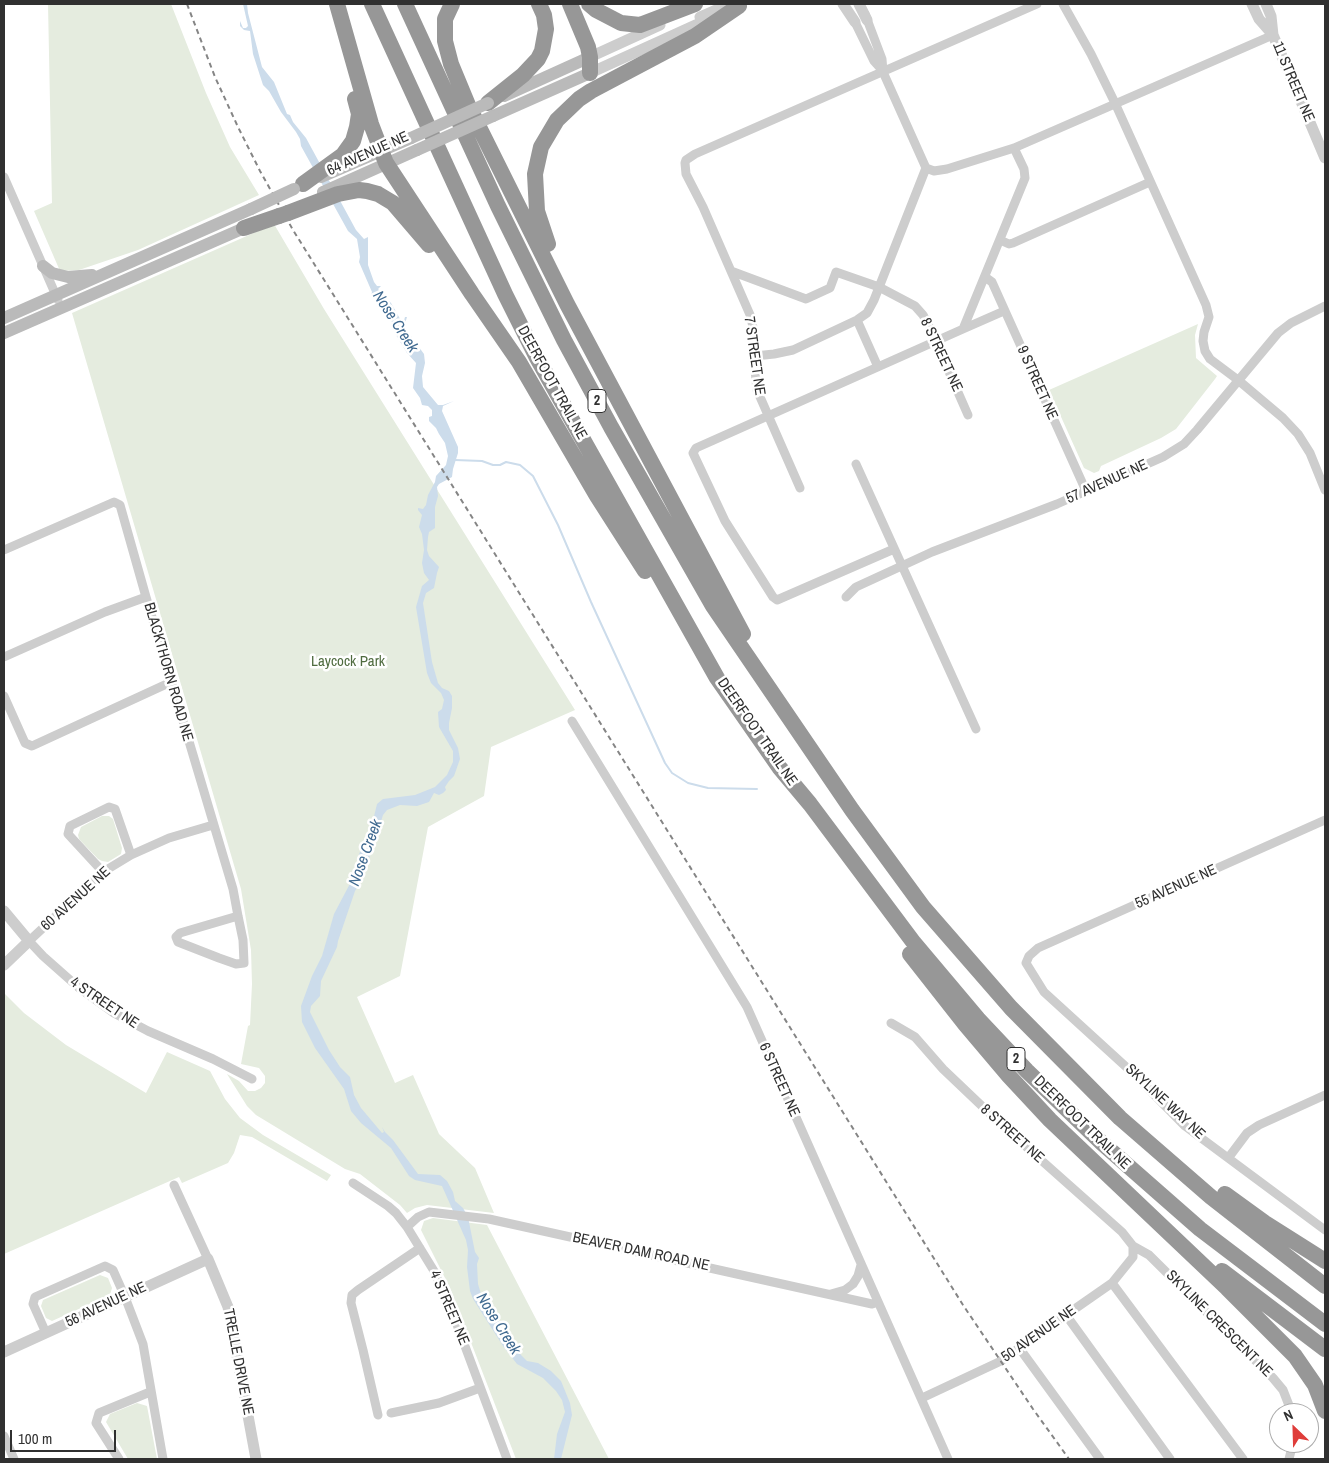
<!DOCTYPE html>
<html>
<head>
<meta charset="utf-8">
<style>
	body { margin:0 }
	#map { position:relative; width:1329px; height:1463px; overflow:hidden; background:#fff; font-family:"Archivo Narrow",sans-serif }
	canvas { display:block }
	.frame { position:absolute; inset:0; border:5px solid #303030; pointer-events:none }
	.north { position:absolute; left:1269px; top:1403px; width:50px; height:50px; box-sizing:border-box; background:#fff; border:1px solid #acacac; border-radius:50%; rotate:336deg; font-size:14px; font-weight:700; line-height:20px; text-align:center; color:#303030 }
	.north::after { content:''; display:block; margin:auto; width:18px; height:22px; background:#df3d3a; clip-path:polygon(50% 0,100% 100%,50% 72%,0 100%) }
	.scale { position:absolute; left:10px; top:1430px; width:106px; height:22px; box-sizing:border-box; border:2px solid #303030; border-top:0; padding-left:6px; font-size:15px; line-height:18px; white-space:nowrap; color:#303030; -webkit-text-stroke:4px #fff; paint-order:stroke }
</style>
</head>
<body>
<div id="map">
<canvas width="1329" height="1463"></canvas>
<div class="frame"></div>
<div class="north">N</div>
<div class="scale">100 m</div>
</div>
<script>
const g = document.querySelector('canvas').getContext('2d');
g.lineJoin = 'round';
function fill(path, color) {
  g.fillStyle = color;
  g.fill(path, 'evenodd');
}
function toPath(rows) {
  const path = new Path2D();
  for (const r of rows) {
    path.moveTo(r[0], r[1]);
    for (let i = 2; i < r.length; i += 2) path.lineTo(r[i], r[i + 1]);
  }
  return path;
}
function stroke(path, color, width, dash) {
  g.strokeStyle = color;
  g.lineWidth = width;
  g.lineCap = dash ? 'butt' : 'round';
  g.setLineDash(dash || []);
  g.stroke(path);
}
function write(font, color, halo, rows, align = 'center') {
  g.font = font + ' "Archivo Narrow",sans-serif';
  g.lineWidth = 5;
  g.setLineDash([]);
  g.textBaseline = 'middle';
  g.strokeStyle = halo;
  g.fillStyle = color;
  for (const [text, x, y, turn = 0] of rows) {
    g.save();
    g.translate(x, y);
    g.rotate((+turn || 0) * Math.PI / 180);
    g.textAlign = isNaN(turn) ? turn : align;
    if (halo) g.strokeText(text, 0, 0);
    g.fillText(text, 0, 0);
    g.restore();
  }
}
const green = toPath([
	[48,4,171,4,206,93,230,147,259,195,138,250,79,270,60,271,34,211,52,203],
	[274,224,324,309,575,710,491,747,484,796,428,827,400,976,357,997,395,1083,413,1075,439,1134,475,1168,494,1213,427,1205,415,1208,407,1213,400,1205,360,1174,345,1169,256,1115,247,1106,227,1074,239,1081,248,1091,255,1091,261,1088,265,1083,265,1076,259,1068,241,1064,248,1026,250,1025,252,984,251,950,241,889,72,313],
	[1198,324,1195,335,1196,358,1217,376,1215,379,1176,429,1161,438,1101,466,1099,471,1094,473,1084,468,1049,390],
	[102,816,109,816,113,819,122,848,121,854,108,862,102,861,98,859,79,839,78,835,81,827],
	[4,993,24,1013,66,1045,146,1093,167,1052,210,1071,225,1099,240,1118,263,1135,331,1175,327,1181,252,1137,240,1135,234,1153,228,1163,182,1183,179,1177,4,1254],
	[433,1218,487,1225,609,1459,516,1459,450,1288,421,1230,424,1221],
	[100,1275,108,1278,112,1288,110,1295,52,1321,46,1318,41,1306,43,1300],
	[137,1403,147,1406,157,1459,128,1459,106,1422,110,1414]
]);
const water = toPath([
	[243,4,247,4,248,13,262,67,274,82,287,114,290,115,293,122,306,138,356,230,364,239,368,237,368,265,374,282,377,286,381,286,378,289,391,303,403,324,405,317,407,317,404,327,424,354,425,363,422,376,423,387,438,405,443,405,454,401,443,406,442,411,458,447,458,453,453,469,452,477,439,484,437,487,438,496,435,507,435,528,429,532,428,537,427,550,429,556,439,567,437,573,434,588,426,593,423,603,432,662,438,683,442,688,449,691,452,696,452,708,449,723,449,730,458,748,460,759,454,776,449,781,445,787,446,790,443,793,439,795,434,793,429,802,417,806,400,805,387,810,383,815,362,880,355,891,338,941,337,947,321,981,320,996,311,1006,310,1012,329,1050,340,1067,350,1077,354,1095,361,1108,382,1133,384,1132,382,1127,385,1132,393,1140,418,1174,440,1175,447,1181,453,1192,455,1201,463,1208,468,1217,475,1252,479,1258,477,1264,478,1284,481,1294,521,1355,527,1361,538,1363,551,1371,561,1381,570,1403,572,1415,561,1459,554,1459,557,1434,565,1412,562,1400,556,1391,543,1378,517,1364,503,1346,473,1299,470,1291,467,1267,468,1250,466,1240,442,1186,415,1180,409,1176,391,1148,361,1123,351,1111,344,1089,315,1048,302,1022,301,1006,312,976,322,956,334,914,354,876,359,857,359,854,370,833,377,804,383,799,415,795,435,787,447,775,453,762,453,751,439,727,438,712,442,709,444,700,441,693,431,683,427,673,416,607,422,586,429,580,424,573,422,563,424,550,422,534,419,527,422,515,418,510,418,508,423,509,426,505,428,495,435,482,436,476,446,465,448,456,445,443,439,434,436,428,429,421,429,417,432,416,432,410,428,406,422,405,420,398,413,388,416,363,407,353,396,335,390,316,384,306,371,295,372,292,359,262,360,257,357,239,348,231,301,146,300,139,296,132,281,112,269,91,263,85,253,54,250,31,244,30,240,26,240,21,243,28,246,28,248,26]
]);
const stream = toPath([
	[455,460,482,461,493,465,500,465,506,462,520,465,533,476,558,525,591,602,665,763,672,773,688,783,708,788,757,789]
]);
const minor = toPath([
	[1063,4,1091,54,1115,103,1206,305,1209,317,1204,332,1203,341,1205,351,1210,359,1238,380,1283,418,1298,434,1310,453,1325,490],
	[865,14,882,59,883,72,926,168],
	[853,18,874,61,883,71],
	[926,168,934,171,947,169,1014,148,1273,35],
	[4,177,58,300],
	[1000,240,1009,244,1013,243,1150,182],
	[731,271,806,299,830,288,836,272,879,287,915,306,923,315,928,324,968,415],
	[985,277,992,282,1086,491],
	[857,320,878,367],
	[963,329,1004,311],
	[755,356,774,354,793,350,857,320,867,313,874,300,926,168],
	[856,464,976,729],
	[800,488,757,390,755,370,754,333,751,317,703,207,686,174,685,163,686,160,695,154,1037,4],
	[894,549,777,600,773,597,725,521,693,453,696,448,963,329,1025,178,1024,169,1014,148],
	[4,550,114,502,120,505,146,597,233,889,238,916,243,940,244,963,236,964,219,958,178,942,176,937,180,933,238,916],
	[846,597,856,587,932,552,1057,504,1163,457,1184,444,1197,430,1278,333,1291,323,1325,306],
	[4,657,105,612,146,597],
	[4,696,25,743,32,746,171,682],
	[572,721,747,1007,948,1459],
	[1325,820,1038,948,1029,956,1026,963,1044,992,1135,1075,1185,1126,1325,1230],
	[213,825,169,838,131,855,103,872,29,941,43,956,78,987,114,1013,148,1031,213,1059,252,1079],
	[103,872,68,834,70,826,109,807,115,809,131,855],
	[891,1023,915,1037,943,1069,1005,1128,1122,1232,1133,1246,1149,1255,1273,1378,1283,1390,1292,1413],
	[1229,1157,1247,1133,1259,1125,1325,1095],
	[353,1183,388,1206,396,1213,407,1227,434,1271,453,1314,507,1459],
	[174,1185,208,1259],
	[407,1227,418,1217,429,1212,489,1219,872,1304,878,1302],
	[1112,1283,1243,1459],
	[831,1294,845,1290,853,1284,858,1276,861,1265],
	[1066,1315,1170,1459],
	[46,1333,33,1304,35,1297,105,1266,113,1270,125,1297,143,1344,163,1459],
	[1020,1349,1100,1459],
	[922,1398,1001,1361,1066,1315,1112,1283,1133,1257,1133,1246],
	[391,1413,439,1403,480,1388],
	[378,1415,363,1350,351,1303,352,1295,358,1290,420,1248],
	[4,1436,14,1459],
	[119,1459,96,1423,99,1413,150,1392],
	[1289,1459,1293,1443]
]);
const tertiary = toPath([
	[843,4,855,22],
	[859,4,867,20],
	[1252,4,1259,19,1273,35,1325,158],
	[1266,4,1271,16,1273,35],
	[700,17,730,4],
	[590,57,660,25],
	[590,73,711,18],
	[4,911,29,941,4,965],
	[4,1352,208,1259,228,1307,256,1459]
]);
const secondary = toPath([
	[504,96,590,57],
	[493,116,590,73],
	[321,177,411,138],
	[323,192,417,150],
	[43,266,52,273,68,277,92,275],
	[4,318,251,209],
	[4,333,251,225]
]);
const motorway = toPath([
	[337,4,371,124,386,163,472,294,519,362,597,496,645,571],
	[372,4,505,294,536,356,717,678,779,767,810,804,914,943,978,1019,1027,1071,1102,1143,1200,1229,1325,1324],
	[405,4,498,206,564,340,611,427,713,606,852,810,923,907,1011,1008,1120,1118,1211,1197,1325,1286],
	[452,4,445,19,445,41,451,64,468,105,567,304,743,634],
	[570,4,588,47,590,57,590,73],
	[589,4,596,10,621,23,640,25,695,4],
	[488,103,523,75,538,59,542,51,546,29,544,15,539,4],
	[303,184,343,155,353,141,357,127,359,114,355,99],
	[288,213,338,194,359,190,367,191,378,194,393,203,429,245],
	[244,228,279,216],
	[548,244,537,211,535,174,541,147,557,120,579,99,591,91,695,36,739,6],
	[910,954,965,1024,1009,1076,1050,1120,1227,1288,1295,1356,1315,1385,1325,1411],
	[1225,1194,1265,1223,1325,1261],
	[1222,1271,1325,1349]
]);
const rail = toPath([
	[187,4,215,77,238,127,260,171,293,230,963,1305,1033,1409,1069,1459]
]);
const secondaryBridge = toPath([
	[411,138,488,103],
	[417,150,493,116],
	[251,209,294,189]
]);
const motorwayBridge = toPath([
	[279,216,288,213]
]);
const shields = [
	[597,401,18],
	[1016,1059,18]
];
const shieldNames = [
	["2",597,401],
	["2",1016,1059]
];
const streetNames = [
	["11 STREET NE",1293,82,67],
	["64 AVENUE NE",368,154,-24],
	["8 STREET NE",941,355,65],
	["7 STREET NE",754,356,82],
	["DEERFOOT TRAIL NE",552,383,61],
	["9 STREET NE",1037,383,66],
	["57 AVENUE NE",1107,482,-24],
	["BLACKTHORN ROAD NE",168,672,74],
	["DEERFOOT TRAIL NE",757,732,55],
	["55 AVENUE NE",1176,887,-24],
	["60 AVENUE NE",76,899,-42],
	["4 STREET NE",104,1003,34],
	["6 STREET NE",779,1080,66],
	["SKYLINE WAY NE",1165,1102,43],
	["DEERFOOT TRAIL NE",1082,1123,44],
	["8 STREET NE",1012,1134,42],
	["BEAVER DAM ROAD NE",641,1252,12],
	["56 AVENUE NE",106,1305,-25],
	["4 STREET NE",449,1308,67],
	["SKYLINE CRESCENT NE",1219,1324,45],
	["50 AVENUE NE",1039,1334,-35],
	["TRELLE DRIVE NE",238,1362,79]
];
const parkNames = [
	["Laycock Park",348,662]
];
const waterNames = [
	["Nose Creek",395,322,57],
	["Nose Creek",366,853,-70],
	["Nose Creek",498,1324,58]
];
fill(green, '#e5ecdf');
fill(water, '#ccdceb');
stroke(stream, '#ccdceb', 2);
stroke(minor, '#cdcdcd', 9);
stroke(tertiary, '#cdcdcd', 11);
stroke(secondary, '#bababa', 12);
stroke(motorway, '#979797', 16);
stroke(rail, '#858585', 2, [5, 4]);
stroke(secondaryBridge, '#bababa', 12);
stroke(motorwayBridge, '#979797', 16);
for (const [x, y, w] of shields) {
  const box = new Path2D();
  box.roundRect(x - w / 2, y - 11.5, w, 23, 4);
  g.fillStyle = '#fff';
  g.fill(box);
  stroke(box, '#303030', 1);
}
write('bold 14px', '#303030', null, shieldNames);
write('15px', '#303030', '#fff', streetNames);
write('15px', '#4f6b3f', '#fff', parkNames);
write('italic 16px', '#406a90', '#fff', waterNames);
</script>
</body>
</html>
